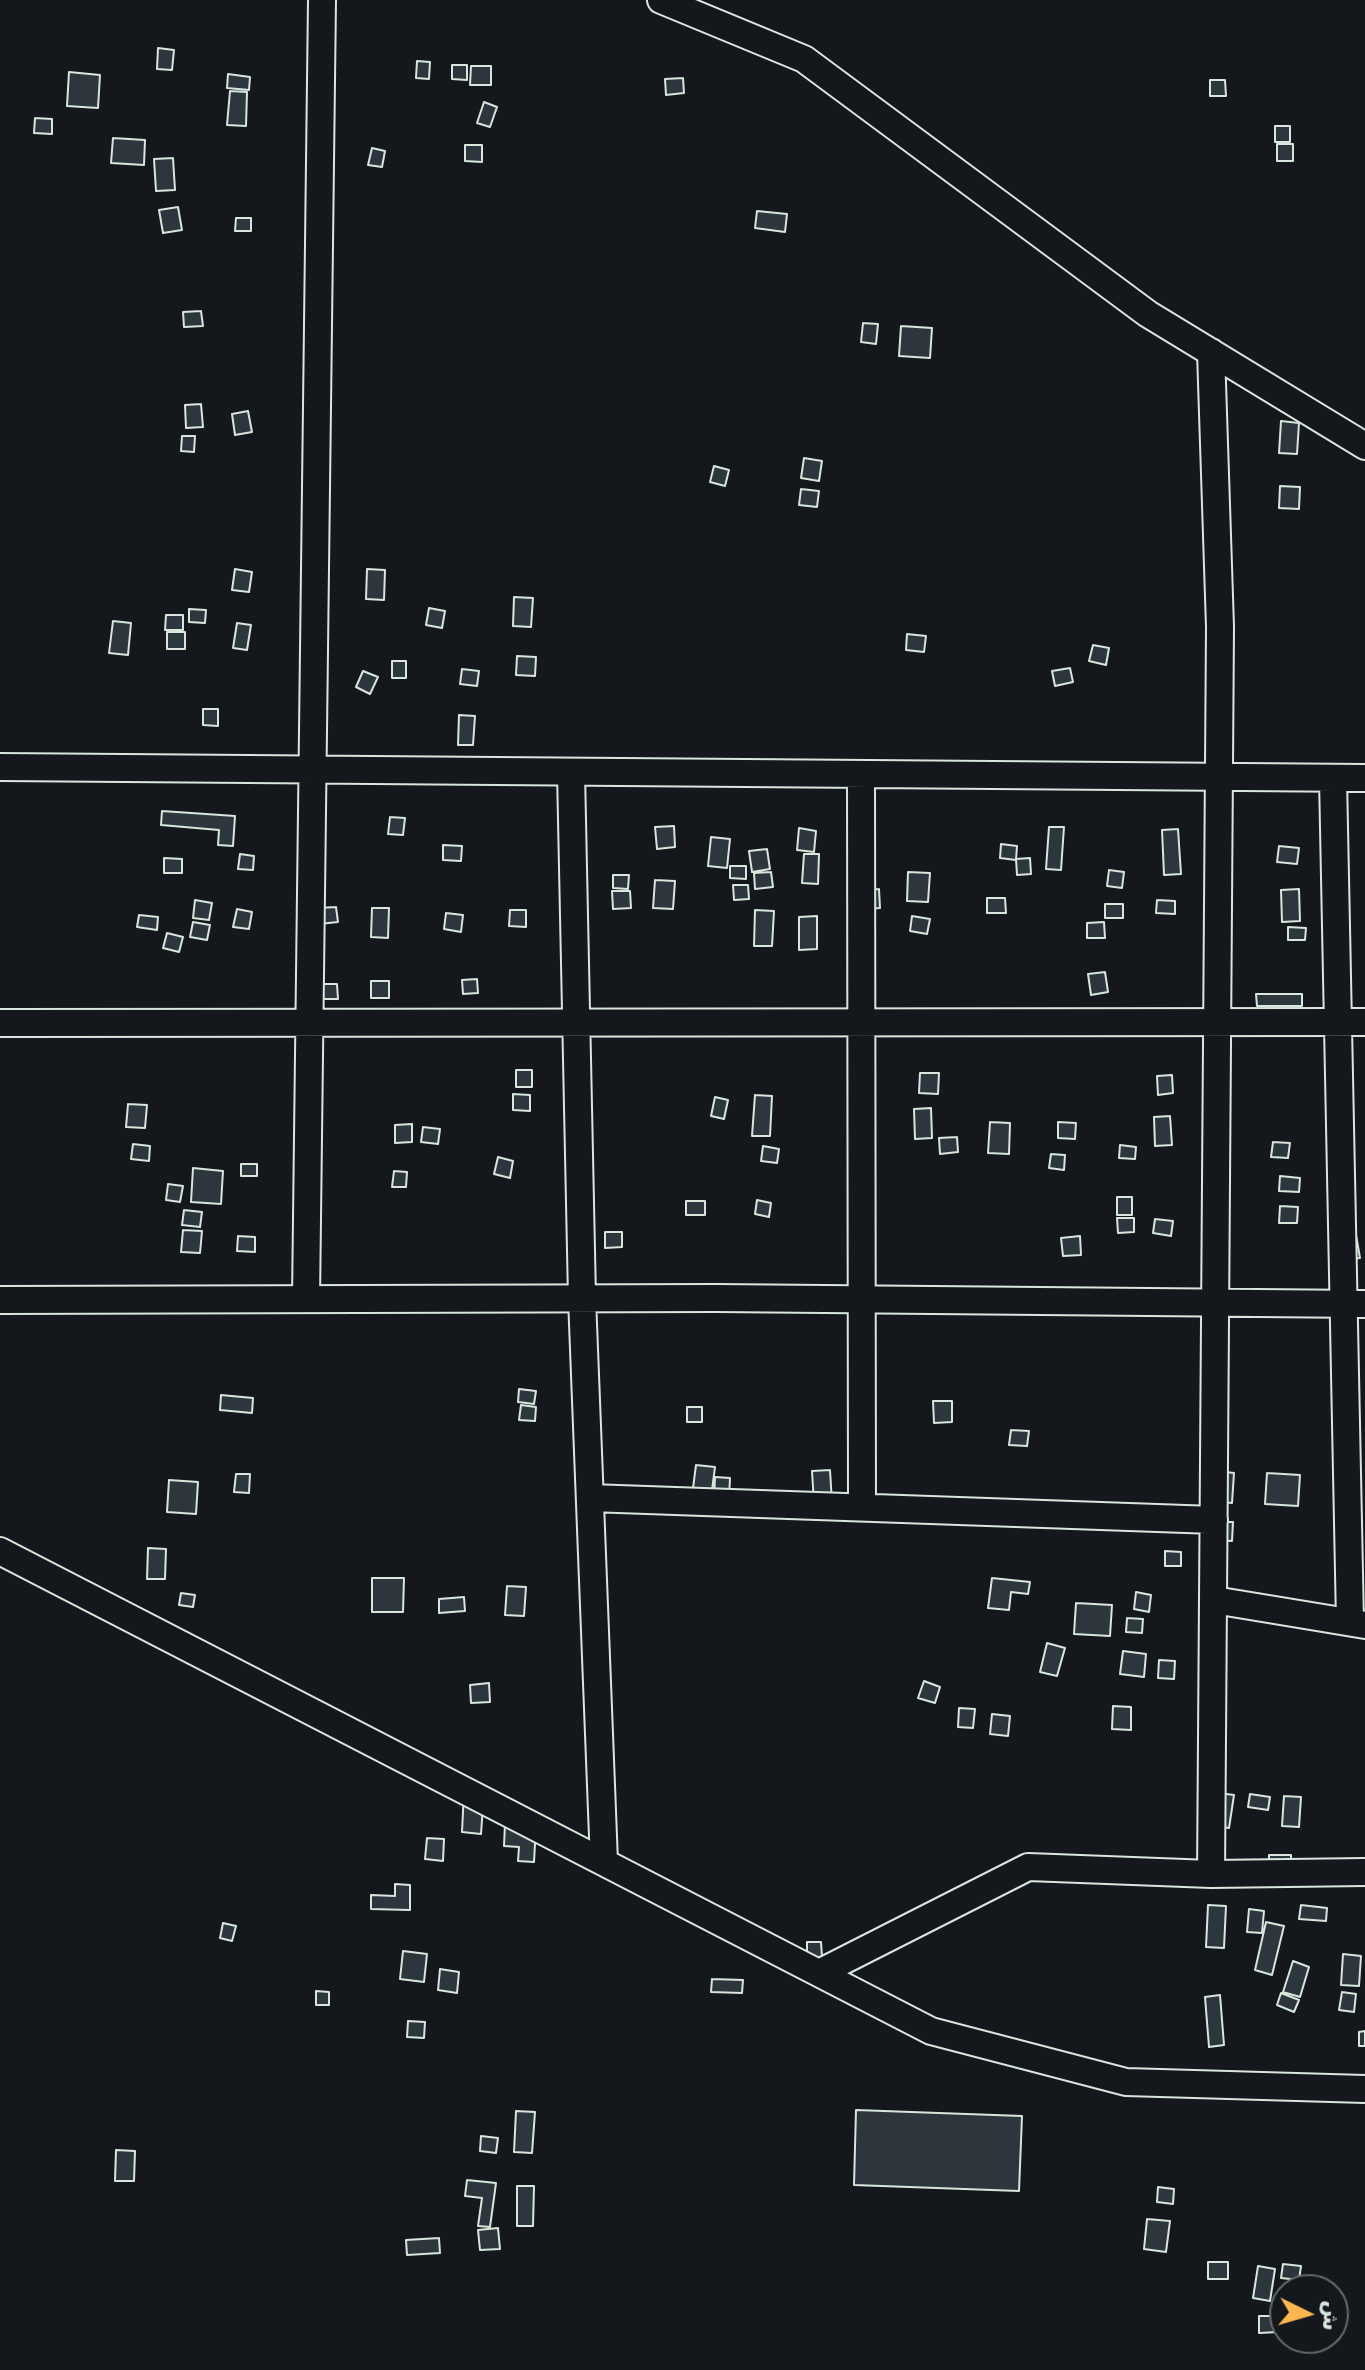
<!DOCTYPE html>
<html>
<head>
<meta charset="utf-8">
<style>
	body { margin:0 }
	#map { position:relative; width:1365px; height:2370px; overflow:hidden; background:#14181c; font-family:"DejaVu Sans",Vazirmatn,sans-serif }
	canvas { display:block }
	.north { position:absolute; left:1269px; top:2274px; width:80px; height:80px; box-sizing:border-box; background:#14181c; border:2px solid #626a69; border-radius:50%; rotate:95deg; font-size:22px; font-weight:700; line-height:32px; text-align:center; color:#d8e6dc }
	.north::after { content:''; display:block; margin:auto; width:28px; height:36px; background:#ffb74d; clip-path:polygon(50% 0,100% 100%,50% 72%,0 100%) }
</style>
</head>
<body>
<div id="map">
<canvas width="1365" height="2370"></canvas>
<div class="north">ش</div>
</div>
<script>
const g = document.querySelector('canvas').getContext('2d');
g.lineJoin = 'round';
function fill(path, color) {
  g.fillStyle = color;
  g.fill(path, 'evenodd');
}
function toPath(rows) {
  const path = new Path2D();
  for (const r of rows) {
    path.moveTo(r[0], r[1]);
    for (let i = 2; i < r.length; i += 2) path.lineTo(r[i], r[i + 1]);
  }
  return path;
}
function stroke(path, color, width, dash) {
  g.strokeStyle = color;
  g.lineWidth = width;
  g.lineCap = dash ? 'butt' : 'round';
  g.setLineDash(dash || []);
  g.stroke(path);
}
const building = toPath([
	[158,48,174,50,172,70,157,69,158,48],
	[417,61,430,62,429,79,416,78,417,61],
	[452,65,467,65,467,80,452,79,452,65],
	[471,66,491,66,491,85,470,85,471,66],
	[69,72,100,75,98,108,67,106,69,72],
	[228,74,250,77,249,90,227,88,228,74],
	[683,78,684,93,666,95,665,79,683,78],
	[1210,80,1225,80,1226,96,1210,96,1210,80],
	[230,91,247,92,246,126,227,125,230,91],
	[484,102,497,107,490,127,477,123,484,102],
	[35,118,52,119,52,134,34,133,35,118],
	[1275,126,1290,126,1290,142,1275,142,1275,126],
	[113,138,145,140,144,165,111,163,113,138],
	[1277,144,1293,144,1293,161,1277,161,1277,144],
	[465,145,482,145,482,162,465,161,465,145],
	[372,148,385,151,382,167,368,165,372,148],
	[173,158,175,190,156,191,154,159,173,158],
	[178,207,182,230,163,233,159,210,178,207],
	[757,211,787,214,785,232,755,228,757,211],
	[236,218,251,218,251,231,235,231,236,218],
	[201,311,203,326,184,327,183,312,201,311],
	[863,323,878,324,876,344,861,342,863,323],
	[901,326,932,328,930,358,899,356,901,326],
	[201,404,203,427,186,428,185,405,201,404],
	[248,411,252,432,235,435,232,414,248,411],
	[1281,421,1299,423,1297,454,1279,453,1281,421],
	[182,436,195,436,194,452,181,451,182,436],
	[804,458,822,461,819,481,801,478,804,458],
	[714,466,729,470,725,486,710,482,714,466],
	[1280,486,1300,487,1299,509,1279,508,1280,486],
	[801,489,819,491,817,507,799,505,801,489],
	[235,569,252,572,249,592,232,590,235,569],
	[367,569,385,570,384,600,366,599,367,569],
	[514,597,533,598,531,627,513,626,514,597],
	[429,608,445,611,442,628,426,625,429,608],
	[189,609,206,610,205,623,189,622,189,609],
	[166,615,183,615,183,630,165,630,166,615],
	[113,621,131,623,128,655,109,653,113,621],
	[237,623,251,625,247,650,233,648,237,623],
	[167,632,185,632,185,649,167,649,167,632],
	[907,634,926,636,924,652,906,650,907,634],
	[1093,645,1109,648,1106,665,1089,661,1093,645],
	[517,656,536,657,535,676,516,675,517,656],
	[392,661,406,661,406,678,392,678,392,661],
	[1070,668,1073,682,1055,686,1052,671,1070,668],
	[462,669,479,671,477,686,460,684,462,669],
	[363,671,378,677,370,694,356,687,363,671],
	[203,709,218,709,218,726,203,725,203,709],
	[459,715,475,716,473,745,458,745,459,715],
	[162,811,235,816,233,846,218,845,219,830,161,825,162,811],
	[390,817,405,818,403,835,388,834,390,817],
	[674,826,675,847,657,849,655,827,674,826],
	[1049,827,1064,827,1061,870,1046,869,1049,827],
	[799,828,816,831,814,852,797,850,799,828],
	[1178,829,1181,874,1164,875,1162,830,1178,829],
	[711,837,730,839,727,868,708,866,711,837],
	[1001,844,1017,846,1016,860,1000,858,1001,844],
	[443,845,462,846,461,861,443,860,443,845],
	[1279,846,1299,848,1297,864,1277,862,1279,846],
	[767,849,770,869,752,872,749,851,767,849],
	[240,854,254,856,253,870,238,869,240,854],
	[804,854,819,854,818,884,802,883,804,854],
	[164,858,182,859,182,873,164,873,164,858],
	[1030,858,1031,874,1017,875,1016,859,1030,858],
	[730,866,746,866,746,879,730,878,730,866],
	[1109,870,1124,872,1122,888,1107,886,1109,870],
	[771,872,773,887,755,889,754,873,771,872],
	[908,872,930,873,928,902,907,901,908,872],
	[613,875,629,875,628,889,613,888,613,875],
	[655,880,675,881,673,909,653,908,655,880],
	[733,885,748,885,749,899,734,900,733,885],
	[879,889,880,908,860,909,859,890,879,889],
	[1299,889,1300,921,1282,922,1281,890,1299,889],
	[612,891,630,891,631,908,613,909,612,891],
	[987,898,1005,898,1006,913,987,913,987,898],
	[195,900,212,903,209,920,193,918,195,900],
	[1157,900,1175,901,1175,914,1156,913,1157,900],
	[1105,904,1123,904,1123,918,1105,918,1105,904],
	[336,907,338,922,319,924,318,908,336,907],
	[372,908,389,908,388,938,371,937,372,908],
	[237,909,252,912,249,929,233,927,237,909],
	[510,910,526,910,526,927,509,926,510,910],
	[755,910,774,911,772,946,754,946,755,910],
	[446,913,463,915,461,932,444,929,446,913],
	[139,915,158,917,157,930,137,927,139,915],
	[817,916,817,949,799,950,799,917,817,916],
	[912,916,930,919,927,934,910,931,912,916],
	[193,922,210,925,207,940,190,937,193,922],
	[1104,922,1105,938,1087,938,1087,923,1104,922],
	[1288,927,1306,928,1305,940,1288,940,1288,927],
	[167,933,183,937,179,952,163,948,167,933],
	[1105,972,1108,992,1091,995,1088,974,1105,972],
	[477,979,478,993,463,994,462,980,477,979],
	[371,981,389,981,389,998,371,998,371,981],
	[321,984,337,984,338,999,321,999,321,984],
	[1256,994,1302,994,1302,1006,1257,1006,1256,994],
	[516,1070,532,1070,532,1087,516,1087,516,1070],
	[920,1073,939,1073,938,1094,919,1093,920,1073],
	[1172,1075,1173,1093,1158,1095,1157,1076,1172,1075],
	[513,1094,530,1095,530,1111,513,1110,513,1094],
	[755,1095,772,1096,770,1136,752,1136,755,1095],
	[715,1097,728,1100,724,1119,711,1116,715,1097],
	[128,1104,147,1105,145,1128,126,1127,128,1104],
	[931,1108,932,1138,915,1139,914,1109,931,1108],
	[1170,1116,1172,1145,1155,1146,1154,1117,1170,1116],
	[990,1122,1010,1123,1009,1154,988,1153,990,1122],
	[1058,1122,1076,1123,1075,1139,1058,1138,1058,1122],
	[412,1124,412,1142,395,1143,395,1125,412,1124],
	[423,1127,440,1129,438,1144,421,1142,423,1127],
	[957,1137,958,1152,940,1154,939,1138,957,1137],
	[1273,1142,1290,1143,1288,1158,1271,1157,1273,1142],
	[133,1144,150,1146,149,1161,131,1159,133,1144],
	[1120,1145,1136,1147,1135,1159,1119,1158,1120,1145],
	[763,1146,779,1149,777,1163,761,1161,763,1146],
	[1051,1154,1065,1155,1064,1170,1049,1168,1051,1154],
	[498,1157,513,1161,510,1178,494,1174,498,1157],
	[241,1164,257,1164,257,1176,241,1176,241,1164],
	[193,1168,223,1171,221,1204,191,1202,193,1168],
	[394,1171,407,1172,406,1187,392,1187,394,1171],
	[1280,1176,1300,1178,1299,1192,1279,1191,1280,1176],
	[168,1184,183,1186,180,1202,166,1200,168,1184],
	[1117,1197,1132,1197,1132,1215,1117,1215,1117,1197],
	[757,1200,771,1203,769,1217,755,1214,757,1200],
	[686,1201,705,1201,705,1215,686,1215,686,1201],
	[1280,1206,1298,1207,1297,1223,1279,1223,1280,1206],
	[184,1210,202,1212,200,1227,182,1225,184,1210],
	[1117,1218,1134,1218,1134,1232,1118,1233,1117,1218],
	[1155,1219,1173,1221,1171,1236,1153,1233,1155,1219],
	[183,1230,202,1231,200,1253,181,1252,183,1230],
	[605,1232,622,1232,622,1247,605,1248,605,1232],
	[1356,1235,1360,1258,1344,1260,1340,1238,1356,1235],
	[238,1236,255,1237,255,1252,237,1251,238,1236],
	[1080,1236,1081,1255,1063,1256,1061,1238,1080,1236],
	[519,1389,536,1391,534,1404,518,1402,519,1389],
	[221,1395,253,1398,252,1413,220,1410,221,1395],
	[933,1401,952,1401,952,1422,934,1423,933,1401],
	[521,1405,536,1407,535,1421,519,1420,521,1405],
	[687,1407,702,1407,702,1422,687,1422,687,1407],
	[1011,1430,1029,1431,1027,1446,1009,1445,1011,1430],
	[696,1465,715,1467,711,1498,692,1496,696,1465],
	[830,1470,832,1503,814,1504,812,1471,830,1470],
	[1217,1471,1234,1473,1232,1503,1214,1501,1217,1471],
	[1267,1473,1300,1475,1298,1506,1265,1504,1267,1473],
	[236,1474,250,1474,249,1493,234,1492,236,1474],
	[715,1477,730,1478,729,1499,714,1498,715,1477],
	[169,1480,198,1482,196,1514,167,1512,169,1480],
	[1215,1522,1233,1522,1232,1541,1215,1540,1215,1522],
	[148,1548,166,1549,165,1579,147,1579,148,1548],
	[1165,1551,1181,1552,1181,1566,1165,1566,1165,1551],
	[372,1578,404,1578,403,1612,372,1612,372,1578],
	[992,1578,1030,1582,1028,1594,1011,1592,1009,1610,988,1608,992,1578],
	[507,1586,526,1587,524,1616,505,1615,507,1586],
	[1136,1592,1151,1595,1149,1612,1134,1609,1136,1592],
	[181,1593,195,1595,193,1607,179,1605,181,1593],
	[464,1597,465,1611,439,1613,439,1599,464,1597],
	[1076,1603,1112,1605,1110,1636,1074,1634,1076,1603],
	[1127,1618,1143,1619,1142,1633,1126,1632,1127,1618],
	[1047,1643,1065,1648,1057,1676,1040,1672,1047,1643],
	[1123,1651,1146,1654,1144,1677,1120,1674,1123,1651],
	[1159,1660,1175,1661,1174,1679,1158,1678,1159,1660],
	[924,1681,940,1687,935,1703,918,1698,924,1681],
	[489,1683,490,1702,471,1703,470,1685,489,1683],
	[1113,1706,1131,1707,1131,1730,1112,1729,1113,1706],
	[959,1708,975,1709,973,1728,958,1727,959,1708],
	[992,1714,1010,1716,1008,1736,990,1734,992,1714],
	[464,1791,484,1791,481,1834,462,1832,464,1791],
	[1211,1792,1234,1795,1229,1828,1207,1825,1211,1792],
	[1250,1794,1270,1797,1268,1810,1248,1807,1250,1794],
	[1284,1796,1301,1797,1299,1827,1282,1826,1284,1796],
	[505,1824,536,1826,534,1862,518,1861,519,1847,504,1846,505,1824],
	[427,1838,444,1839,443,1861,425,1859,427,1838],
	[1269,1855,1291,1855,1291,1867,1269,1868,1269,1855],
	[395,1884,410,1885,410,1910,371,1909,371,1895,395,1896,395,1884],
	[1208,1905,1226,1906,1224,1948,1206,1947,1208,1905],
	[1301,1905,1327,1908,1326,1921,1299,1919,1301,1905],
	[1249,1909,1264,1911,1262,1933,1247,1932,1249,1909],
	[1266,1922,1284,1926,1272,1975,1255,1970,1266,1922],
	[223,1923,236,1926,232,1941,220,1938,223,1923],
	[807,1942,821,1942,822,1957,807,1957,807,1942],
	[403,1951,427,1954,424,1982,400,1979,403,1951],
	[1343,1954,1361,1956,1359,1986,1341,1985,1343,1954],
	[1293,1961,1309,1967,1300,1997,1283,1992,1293,1961],
	[440,1969,459,1972,457,1993,438,1990,440,1969],
	[712,1979,743,1980,742,1993,711,1992,712,1979],
	[316,1991,329,1992,329,2005,316,2005,316,1991],
	[1342,1992,1356,1994,1354,2012,1339,2010,1342,1992],
	[1281,1993,1299,2000,1294,2012,1277,2005,1281,1993],
	[1220,1995,1224,2045,1209,2047,1205,1997,1220,1995],
	[408,2021,425,2022,424,2038,407,2037,408,2021],
	[1365,2031,1365,2046,1359,2046,1359,2032,1365,2031],
	[856,2110,1022,2116,1019,2191,854,2185,856,2110],
	[516,2111,535,2112,532,2153,514,2152,516,2111],
	[481,2136,498,2138,496,2153,480,2151,481,2136],
	[116,2150,135,2151,134,2181,115,2181,116,2150],
	[467,2180,496,2183,490,2227,478,2226,482,2198,465,2196,467,2180],
	[517,2186,534,2186,533,2226,517,2226,517,2186],
	[1158,2187,1174,2189,1173,2204,1157,2202,1158,2187],
	[1147,2219,1170,2221,1166,2252,1144,2249,1147,2219],
	[498,2228,500,2249,480,2250,478,2230,498,2228],
	[439,2238,440,2253,407,2255,406,2240,439,2238],
	[1208,2262,1228,2262,1228,2279,1208,2279,1208,2262],
	[1283,2264,1301,2266,1299,2280,1281,2278,1283,2264],
	[1258,2266,1275,2269,1270,2301,1253,2298,1258,2266],
	[1259,2316,1277,2316,1278,2332,1259,2333,1259,2316]
]);
const minor = toPath([
	[661,0,804,59,1148,314,1365,446],
	[0,767,1365,778],
	[571,772,582,1298,604,1862],
	[861,774,862,1507],
	[1333,778,1350,1622],
	[0,1023,1365,1022],
	[306,1299,322,0],
	[0,1300,716,1298,1365,1304],
	[590,1498,1214,1520],
	[0,1551,931,2031,1126,2082,1365,2089],
	[1214,1600,1365,1625],
	[1211,1874,1220,627,1211,352],
	[819,1973,1028,1867,1211,1874,1365,1872]
]);
fill(building, '#2c363c');
stroke(building, '#d8e6dc', 2);
stroke(minor, '#d8e6dc', 30);
stroke(minor, '#14181c', 26);
</script>
</body>
</html>
